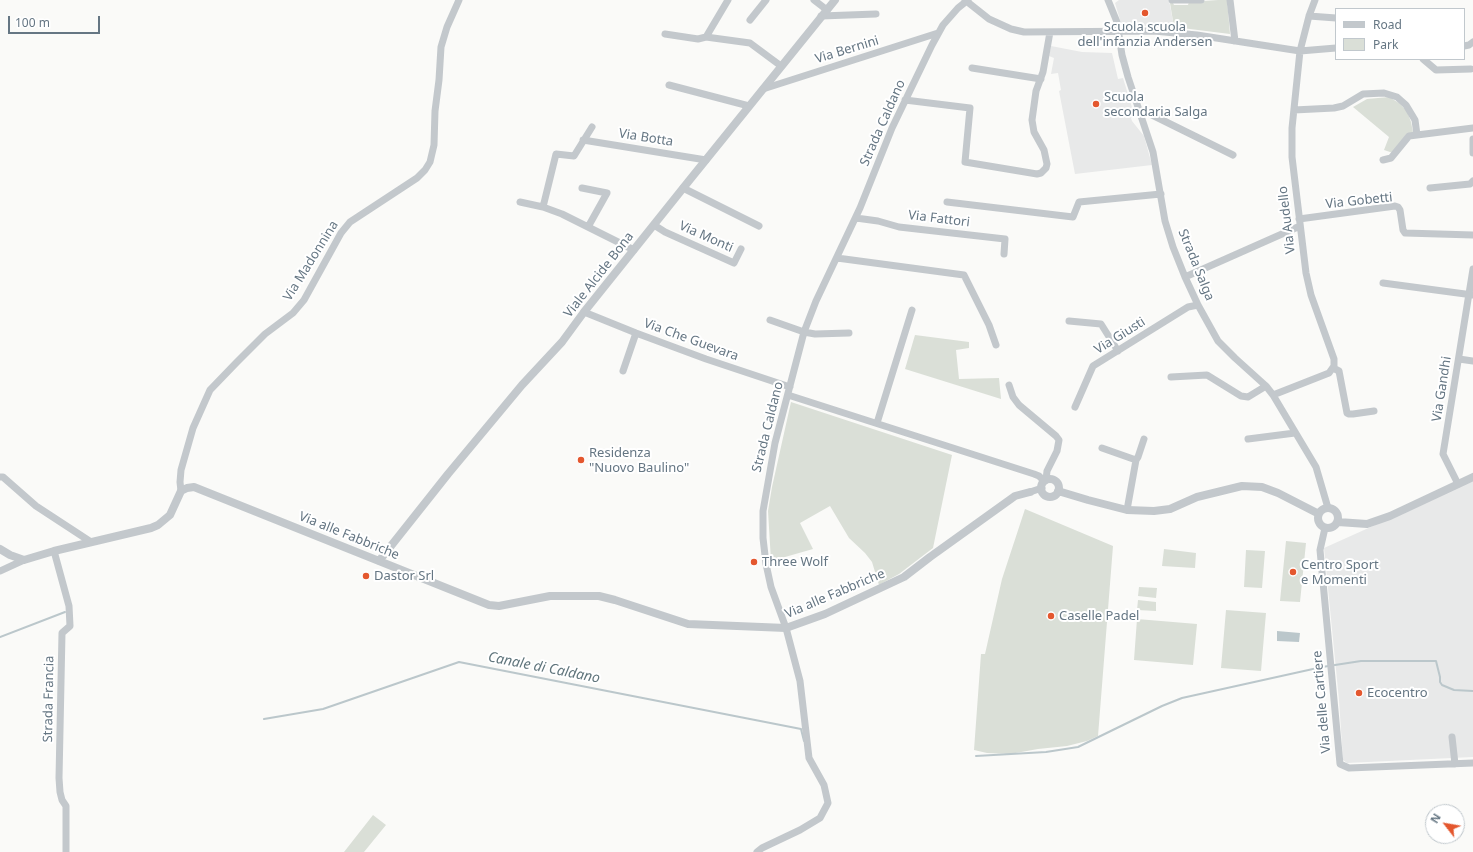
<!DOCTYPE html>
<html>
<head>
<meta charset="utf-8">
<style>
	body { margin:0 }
	#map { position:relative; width:1473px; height:852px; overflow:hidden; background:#fafaf8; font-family:"Noto Sans",sans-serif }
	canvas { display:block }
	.legend { position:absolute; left:1335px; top:8px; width:130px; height:52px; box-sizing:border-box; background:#fff; border:1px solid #c1c8cd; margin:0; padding:5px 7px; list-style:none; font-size:12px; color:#657683 }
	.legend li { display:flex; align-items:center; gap:8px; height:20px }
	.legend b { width:20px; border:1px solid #c1c8cd }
	.north { position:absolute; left:1425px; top:804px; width:40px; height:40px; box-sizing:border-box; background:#fff; border:1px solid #c1c8cd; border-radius:50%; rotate:301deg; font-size:11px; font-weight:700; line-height:16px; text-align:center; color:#657683 }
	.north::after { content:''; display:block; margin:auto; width:14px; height:18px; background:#e4572e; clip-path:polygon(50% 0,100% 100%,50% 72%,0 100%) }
	.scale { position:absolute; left:8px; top:16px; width:92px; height:18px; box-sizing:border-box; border:2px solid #657683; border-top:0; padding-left:5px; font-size:12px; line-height:14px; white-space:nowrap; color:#657683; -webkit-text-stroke:3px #fff; paint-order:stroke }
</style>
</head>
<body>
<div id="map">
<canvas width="1473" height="852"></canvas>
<ul class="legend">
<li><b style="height:5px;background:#c3c8cc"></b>Road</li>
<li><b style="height:11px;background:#dadfd7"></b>Park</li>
</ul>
<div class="north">N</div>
<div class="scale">100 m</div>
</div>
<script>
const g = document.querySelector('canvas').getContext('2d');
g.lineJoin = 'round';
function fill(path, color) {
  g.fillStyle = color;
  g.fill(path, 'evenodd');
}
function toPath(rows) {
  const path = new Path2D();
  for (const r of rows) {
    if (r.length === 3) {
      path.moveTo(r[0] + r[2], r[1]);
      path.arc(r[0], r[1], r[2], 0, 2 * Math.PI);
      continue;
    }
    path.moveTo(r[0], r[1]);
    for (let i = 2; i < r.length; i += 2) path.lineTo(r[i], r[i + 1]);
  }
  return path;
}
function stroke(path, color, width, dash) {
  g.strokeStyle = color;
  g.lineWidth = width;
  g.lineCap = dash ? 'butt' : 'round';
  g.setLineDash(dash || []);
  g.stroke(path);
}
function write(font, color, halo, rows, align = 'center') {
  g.font = font + ' "Noto Sans",sans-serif';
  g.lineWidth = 4;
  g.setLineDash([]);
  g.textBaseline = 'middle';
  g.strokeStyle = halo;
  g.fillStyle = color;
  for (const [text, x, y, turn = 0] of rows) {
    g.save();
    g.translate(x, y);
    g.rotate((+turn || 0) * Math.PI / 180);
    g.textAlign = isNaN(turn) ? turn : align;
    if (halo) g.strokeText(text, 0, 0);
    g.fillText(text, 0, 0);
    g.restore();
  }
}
const built = toPath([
	[1119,0,1169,0,1174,27,1123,25,1121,23,1115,3],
	[1051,46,1082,52,1112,53,1118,79,1123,78,1135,117,1131,118,1132,121,1144,136,1152,165,1075,174,1059,91,1061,90,1058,73,1051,74,1054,58,1049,56],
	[1473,481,1473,757,1347,763,1343,760,1339,700,1324,548]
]);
const green = toPath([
	[1218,0,1227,0,1230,34,1174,27,1170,3,1173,3,1174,5,1188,5,1189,2],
	[1389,97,1399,103,1407,111,1411,122,1413,132,1393,153,1384,150,1389,137,1353,107,1367,99],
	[915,335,969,342,969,348,956,350,959,379,999,378,1001,399,905,369],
	[791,402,952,455,933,548,899,574,879,585,872,562,865,553,849,538,830,506,800,523,813,549,771,561,768,511,772,487],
	[1025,509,1113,546,1098,736,1087,741,1067,746,1038,749,1010,754,987,753,974,750,981,654,985,654,1002,579],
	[1286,541,1306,543,1300,602,1280,601],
	[1164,549,1196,553,1195,568,1162,566],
	[1246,550,1265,551,1262,588,1244,587],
	[1139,587,1157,588,1156,598,1138,596],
	[1138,600,1156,602,1156,611,1137,610],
	[1226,610,1266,613,1261,671,1221,668],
	[1137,619,1197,624,1193,665,1134,660],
	[373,815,386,825,364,852,344,852]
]);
const water = toPath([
	[1277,631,1300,633,1299,642,1277,641]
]);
const stream = toPath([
	[0,637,65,612],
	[264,719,323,709,459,662,801,729,804,741],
	[976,756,1046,752,1078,747,1162,706,1182,698,1322,667,1361,661,1436,661,1440,677,1440,682,1442,685,1454,690,1473,691]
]);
const minor = toPath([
	[814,0,827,10],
	[965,0,989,19,1011,29,1024,32,1154,31,1197,35,1300,51,1336,48],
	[1108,0,1117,22,1122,55,1128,77,1153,152,1165,221,1173,247,1185,277,1198,305,1218,341,1235,358,1266,386,1273,395,1316,467,1328,508],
	[1172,0,1201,0],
	[1230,0,1235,41],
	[821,16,876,14],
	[1309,16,1336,18],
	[750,20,766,0],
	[665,34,698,39,706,37,750,43,781,66],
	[706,37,728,0],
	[1464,46,1469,45,1473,42],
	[1423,59,1436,70,1471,69],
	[972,68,1041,79],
	[669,85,749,106],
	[763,89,938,33],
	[905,100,970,108,965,162,1037,174,1041,173,1046,168,1047,164,1044,150,1034,132,1032,120,1036,91,1043,72,1050,32],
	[1139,110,1148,113,1233,155],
	[1294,110,1334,108,1343,106,1363,94,1384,93,1397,97,1406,105,1415,120,1417,135],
	[1473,139,1473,153],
	[583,140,706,160],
	[1383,160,1391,158,1409,136,1473,128],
	[582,188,607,193,588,227],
	[683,188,759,226],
	[1430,188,1470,184,1473,181],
	[520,202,543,207,562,214,634,250],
	[947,202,1073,217,1079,202,1161,194],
	[543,207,556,154,574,156,592,127],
	[856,218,878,221,899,227,1005,239,1004,254],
	[1299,219,1395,206,1398,207,1400,210,1403,230,1405,233,1473,235],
	[654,225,665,232,734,263,741,249],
	[837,258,964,275,989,325,996,345],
	[1185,277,1300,226],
	[1383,283,1473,295],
	[584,312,636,333,706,359,790,387],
	[770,320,804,332,815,334,849,333],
	[1069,321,1101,324,1118,351],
	[1459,359,1473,361],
	[1333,368,1339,371,1347,413,1349,414,1353,414,1374,411],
	[623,371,636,333],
	[1171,377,1207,375,1241,396,1248,397,1266,386],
	[1009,385,1013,397,1019,405,1056,436,1059,440,1057,451,1047,471,1046,480],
	[788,395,1034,474,1039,476,1044,481],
	[1273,395,1329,373,1334,366,1334,359,1311,295,1306,273,1292,157,1292,128,1300,51,1309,16,1315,0],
	[1075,407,1093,366,1188,307,1198,305],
	[877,423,912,310],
	[1248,439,1295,433],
	[1102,448,1136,460],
	[0,477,3,477,36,506,91,542],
	[1458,484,1443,454,1473,269],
	[181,491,180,482,181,470,193,428,210,390,237,362,265,334,293,313,304,300,341,233,350,222,417,178,425,170,430,162,434,145,435,111,439,80,441,47,447,27,459,0],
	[1030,492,1042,488],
	[1127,510,1136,460,1138,457,1144,439],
	[1325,528,1320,550,1340,764,1349,768,1473,763],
	[54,551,69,606,70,626,62,633,59,778,60,792,62,800,66,806,66,852],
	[0,571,24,560],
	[1452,737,1455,764],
	[757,852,762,848,800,830,820,818,828,803,824,785,809,758,800,681,786,628,771,587,766,564,763,538,763,511,775,443,804,332,816,301,860,208,892,128,932,45,943,25,958,8,968,0]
]);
const tertiary = toPath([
	[1050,488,9],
	[1058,491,1088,500,1127,510,1154,511,1170,509,1197,497,1242,486,1262,487,1278,493,1319,514],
	[1328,518,10],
	[1338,522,1367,524,1390,516,1473,477],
	[0,549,10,555,24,560,54,551,151,528,158,525,170,515,181,491,187,488,194,487,489,605,499,606,550,596,599,596,615,600,688,624,786,628,825,614,904,577,930,557,1015,496,1030,492],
	[379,561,448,474,522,385,562,342,584,312,688,182,835,0]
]);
const markers = [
	[1145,13,4,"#e4572e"],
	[1096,104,4,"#e4572e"],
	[581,460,4,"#e4572e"],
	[754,562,4,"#e4572e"],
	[1293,572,4,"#e4572e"],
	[366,576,4,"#e4572e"],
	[1051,616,4,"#e4572e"],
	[1359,693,4,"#e4572e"]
];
const poiNames = [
	["Scuola scuola",1145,27,"center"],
	["dell'infanzia Andersen",1145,42,"center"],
	["Scuola",1104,97],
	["secondaria Salga",1104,112],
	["Residenza",589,453],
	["\"Nuovo Baulino\"",589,468],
	["Three Wolf",762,562],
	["Centro Sport",1301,565],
	["e Momenti",1301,580],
	["Dastor Srl",374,576],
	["Caselle Padel",1059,616],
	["Ecocentro",1367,693]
];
const streetNames = [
	["Via Bernini",847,50,-17],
	["Strada Caldano",883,123,-66],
	["Via Botta",646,138,9],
	["Via Gobetti",1359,201,-6],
	["Via Fattori",939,219,7],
	["Via Audello",1287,220,-97],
	["Via Monti",706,237,24],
	["Via Madonnina",311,261,-58],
	["Strada Salga",1196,265,68],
	["Viale Alcide Bona",599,275,-52],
	["Via Giusti",1120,336,-32],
	["Via Che Guevara",691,340,20],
	["Via Gandhi",1442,389,-81],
	["Strada Caldano",768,427,-76],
	["Via alle Fabbriche",349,536,22],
	["Via alle Fabbriche",835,594,-23],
	["Strada Francia",49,699,-89],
	["Via delle Cartiere",1322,702,-95]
];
const waterNames = [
	["Canale di Caldano",544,668,11]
];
fill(built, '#e8e9e9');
fill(green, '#dadfd7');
fill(water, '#bbc7cb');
stroke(stream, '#bbc7cb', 2);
stroke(minor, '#c3c8cc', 7);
stroke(tertiary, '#c3c8cc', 8);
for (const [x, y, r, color] of markers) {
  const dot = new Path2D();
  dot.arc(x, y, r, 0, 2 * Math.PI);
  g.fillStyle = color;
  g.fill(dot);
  stroke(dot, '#fff', 1.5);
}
write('13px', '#657683', '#fff', poiNames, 'left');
write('13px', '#657683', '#fff', streetNames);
write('italic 14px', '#60757c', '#fff', waterNames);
</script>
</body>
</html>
